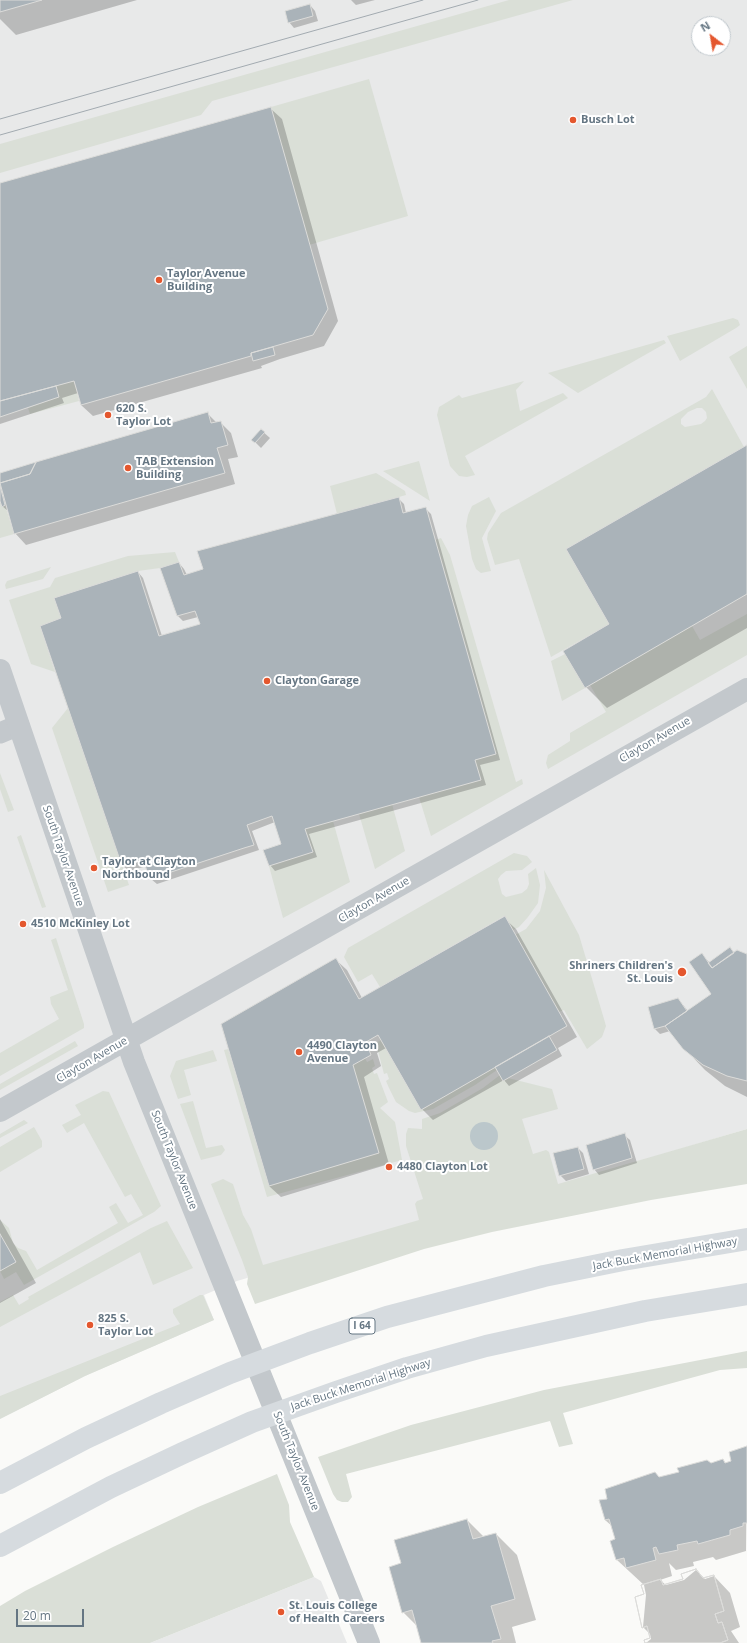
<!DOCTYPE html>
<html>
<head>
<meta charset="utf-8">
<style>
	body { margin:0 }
	#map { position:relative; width:747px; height:1643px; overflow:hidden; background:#fafaf8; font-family:"Open Sans",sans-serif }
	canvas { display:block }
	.north { position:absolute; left:691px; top:16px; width:40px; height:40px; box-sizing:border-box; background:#fff; border:1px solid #c1c8cd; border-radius:50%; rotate:329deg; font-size:11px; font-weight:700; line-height:16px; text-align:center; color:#657683 }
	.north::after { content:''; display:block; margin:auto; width:14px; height:18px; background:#e4572e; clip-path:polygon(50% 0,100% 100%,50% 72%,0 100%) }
	.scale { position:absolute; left:16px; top:1609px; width:68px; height:18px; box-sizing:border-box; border:2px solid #657683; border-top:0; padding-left:5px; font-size:12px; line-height:14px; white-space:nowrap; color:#657683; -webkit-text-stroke:3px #fff; paint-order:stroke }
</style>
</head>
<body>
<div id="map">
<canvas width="747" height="1643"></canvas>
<div class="north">N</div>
<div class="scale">20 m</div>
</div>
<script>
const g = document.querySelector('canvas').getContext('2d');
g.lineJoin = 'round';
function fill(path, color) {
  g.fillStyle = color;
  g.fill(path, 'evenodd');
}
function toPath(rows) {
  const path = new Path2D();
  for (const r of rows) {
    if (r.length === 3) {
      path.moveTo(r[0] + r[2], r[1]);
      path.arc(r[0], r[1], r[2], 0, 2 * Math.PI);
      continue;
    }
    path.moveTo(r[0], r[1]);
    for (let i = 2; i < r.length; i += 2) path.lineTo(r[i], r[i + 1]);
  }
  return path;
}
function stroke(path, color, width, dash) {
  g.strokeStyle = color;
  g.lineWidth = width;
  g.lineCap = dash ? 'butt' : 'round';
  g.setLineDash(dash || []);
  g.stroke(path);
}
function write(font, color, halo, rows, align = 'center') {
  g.font = font + ' "Open Sans",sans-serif';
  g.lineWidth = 4;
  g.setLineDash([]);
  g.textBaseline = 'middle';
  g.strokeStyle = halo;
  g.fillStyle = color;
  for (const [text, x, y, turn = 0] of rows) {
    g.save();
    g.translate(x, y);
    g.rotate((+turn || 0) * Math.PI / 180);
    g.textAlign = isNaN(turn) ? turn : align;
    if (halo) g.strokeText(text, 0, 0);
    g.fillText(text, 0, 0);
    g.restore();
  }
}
const built = toPath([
	[0,0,747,0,747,1129,237,1281,204,1295,214,1320,85,1376,0,1419],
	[699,24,723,24,723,48,699,48],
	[314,1577,321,1581,347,1643,150,1643]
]);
const green = toPath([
	[509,0,573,0,212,101,201,115,0,173,0,144],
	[369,79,408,216,309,245,271,107],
	[733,318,738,320,740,325,736,328,680,361,667,336],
	[664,340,666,343,578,393,548,373],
	[747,346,747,389,729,357],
	[74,381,79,401,30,414,28,408,59,397,56,386],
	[524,381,516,390,520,411,563,393,568,398,465,456,475,475,467,477,459,476,450,466,437,415,439,407,459,395,462,398],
	[712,389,744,447,566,549,609,624,551,657,519,559,495,565,487,539,488,533,501,513,706,397],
	[697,408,702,408,706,412,707,418,705,421,701,424,685,427,681,424,681,419,688,412],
	[419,461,430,501,383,471],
	[376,473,405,491,406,495,337,514,330,486],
	[489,497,496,511,482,538,491,571,481,573,476,569,472,559,466,526,468,515,472,506],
	[0,501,2,506,5,505,14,534,0,538],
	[441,538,450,555,516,782,522,779,523,784,431,836,419,797,481,780,475,760,495,754,435,540],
	[175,552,179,562,160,568,138,571,54,598,61,618,40,626,55,672,31,664,9,600,50,587,55,578,128,556],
	[51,567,43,579,6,589,5,585,7,581],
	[747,614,747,655,548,769,546,763,548,755,570,741,570,733,606,712,590,685,692,626,700,640],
	[565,654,585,688,562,701,551,661],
	[68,708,129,885,108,892,52,728],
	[0,773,14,810,8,812,0,789],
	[392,804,405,851,375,869,359,814],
	[333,821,350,882,283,918,269,866,312,852,305,829],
	[21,835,46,907,42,908,17,837],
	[514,853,527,856,532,862,522,870,506,871,501,875,498,879,502,894,506,897,522,893,527,889,529,884,528,874,536,868,540,885,538,903,528,917,519,927,513,930,504,916,380,987,372,974,358,982,344,957,348,948],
	[544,870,579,935,604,1019,606,1026,602,1037,587,1049,564,1010,559,1012,515,935,526,929,540,911,546,888],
	[56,938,84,1024,84,1028,0,1076,0,1053,59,1019,51,1004,50,997,68,990,51,940],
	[381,1040,421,1110,495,1067,497,1070,475,1085,433,1109,415,1113,409,1111,396,1102,389,1088,386,1081,389,1079,387,1073,384,1074,376,1043],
	[75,1041,78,1046,0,1090,0,1084],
	[228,1049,269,1186,378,1153,353,1065,365,1058,367,1062,373,1059,375,1066,372,1068,374,1074,377,1073,388,1102,380,1108,395,1122,402,1160,267,1197,224,1050],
	[213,1050,217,1061,184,1070,191,1095,178,1099,170,1076,176,1061],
	[500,1075,503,1081,508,1078,552,1089,558,1109,522,1119,533,1154,546,1150,549,1152,558,1184,747,1129,747,1184,651,1200,492,1232,424,1249,255,1304,247,1284,248,1277,242,1260,211,1184,223,1179,233,1184,243,1215,251,1229,263,1265,419,1220,415,1204,417,1201,423,1199,406,1146,406,1134,408,1128,422,1129,422,1119,440,1113,483,1088],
	[103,1091,109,1092,161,1206,154,1212,24,1285,16,1272,4,1279,0,1271,16,1261,0,1234,0,1220,9,1228,13,1243,18,1248,26,1251,37,1270,118,1223,109,1207,116,1203,128,1223,143,1215,131,1194,125,1197,84,1123,67,1133,62,1125,81,1115,75,1105],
	[193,1101,206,1148,222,1145,225,1150,221,1155,201,1160,180,1104],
	[24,1120,28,1123,0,1138,0,1134],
	[34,1127,42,1141,42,1147,0,1172,0,1147],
	[167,1221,193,1268,153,1285,140,1252,0,1327,0,1302,13,1295,19,1305,29,1299,28,1297,151,1228],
	[200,1295,203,1295,214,1320,85,1376,0,1419,0,1396,180,1324,173,1313,173,1309],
	[747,1351,747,1368,720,1370,563,1413,573,1444,559,1447,550,1421,346,1474,352,1497,348,1502,342,1502,337,1500,333,1494,318,1457,411,1425,544,1390],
	[277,1474,289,1505,290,1522,314,1577,150,1643,0,1643,0,1606,25,1591,113,1547,198,1507]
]);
const water = toPath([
	[484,1136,14]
]);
const shadow = toPath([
	[0,0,137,0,16,35,0,19],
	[351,0,375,0,356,5],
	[310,5,315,11,318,21,294,28,289,22],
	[270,108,282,119,338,321,324,346,280,359,261,366,262,368,93,416,81,405,78,393,62,398,64,403,0,424,0,184],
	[208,414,217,423,220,422,231,433,238,457,228,459,235,484,26,545,15,533,8,511,2,506,0,498,0,474],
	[261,430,270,438,261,448,253,440],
	[747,446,747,628,607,708,586,687,610,625],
	[398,498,404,504,406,513,425,508,431,514,500,760,480,765,486,785,309,834,317,857,275,871,270,865,282,845,275,822,252,831,259,850,157,884,151,879,147,866,129,871,123,866,41,627,63,619,138,572,143,578,162,636,201,624,198,617,183,621,178,616,162,569,179,563,184,569,187,575,204,570],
	[504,918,516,929,577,1037,558,1048,562,1056,509,1086,504,1080,433,1120,422,1109,386,1048,377,1053,381,1066,364,1077,389,1164,281,1197,269,1186,335,959,347,970,362,998],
	[730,949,735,953,737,951,747,954,747,1097,725,1086,705,1070,684,1048,670,1031,660,1034,655,1029,678,999,688,1011,713,994,702,955,710,963],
	[624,1135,630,1140,637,1163,599,1175,594,1169],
	[578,1148,583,1153,589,1174,566,1181,560,1175],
	[0,1219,36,1283,0,1303],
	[747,1447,746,1551,716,1560,713,1557,693,1562,694,1566,676,1570,669,1563,672,1576,660,1580,666,1585,684,1580,696,1570,705,1579,714,1576,730,1593,740,1627,731,1631,739,1643,646,1643,651,1639,650,1634,643,1627,646,1595,644,1585,617,1560,612,1542,616,1540,613,1527,605,1520,609,1500,659,1478,711,1464,726,1464,732,1462],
	[467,1520,484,1537,496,1534,517,1555,536,1620,512,1627,516,1643,422,1643,418,1627,403,1612,402,1564]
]);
const building = toPath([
	[0,0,42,0,0,12,0,0],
	[310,4,313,16,288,23,285,11,310,4],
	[271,107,328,309,313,335,251,353,251,356,81,405,74,381,0,401,0,183,271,107],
	[273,347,275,355,253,361,251,353,273,347],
	[56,386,59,397,0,417,0,401,56,386],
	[208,412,211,423,221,421,228,445,217,448,225,473,14,534,0,483,30,474,36,462,208,412],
	[261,429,265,432,255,443,251,440,261,429],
	[747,445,747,594,585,688,563,651,609,624,566,549,747,445],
	[36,462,30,474,0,483,0,473,36,462],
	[0,486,5,505,2,507,0,501,0,486],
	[399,497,403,513,426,507,496,754,475,760,481,780,305,829,313,852,269,866,263,850,281,844,272,816,247,825,254,845,244,848,150,879,143,860,122,866,40,626,61,618,54,598,138,571,159,636,200,624,195,611,177,616,160,568,179,562,184,575,203,569,197,551,399,497],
	[505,916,567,1026,421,1110,378,1035,366,1042,371,1055,353,1065,379,1153,269,1186,221,1024,336,958,359,999,505,916],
	[730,947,734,953,712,968,708,963,730,947],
	[737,950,747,954,747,1081,727,1076,703,1065,683,1049,665,1026,711,994,689,962,702,953,712,968,737,950],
	[678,998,687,1011,665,1026,654,1029,648,1007,678,998],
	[549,1036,557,1050,503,1081,495,1067,549,1036],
	[625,1133,632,1158,593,1170,586,1145,625,1133],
	[578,1147,584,1169,559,1176,553,1153,578,1147],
	[0,1234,16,1262,0,1271,0,1234],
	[747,1446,747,1523,743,1523,743,1526,730,1530,730,1535,698,1544,697,1541,677,1545,678,1550,659,1554,656,1547,653,1548,656,1560,626,1568,624,1558,616,1560,610,1541,615,1539,609,1519,605,1520,599,1500,607,1499,605,1489,655,1472,659,1477,679,1472,677,1468,707,1460,711,1463,723,1459,725,1463,731,1461,729,1452,747,1446],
	[467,1519,473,1539,496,1533,515,1599,491,1606,501,1639,492,1641,493,1643,421,1643,412,1610,402,1613,389,1567,401,1563,394,1540,467,1519],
	[696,1569,703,1578,714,1575,724,1611,715,1614,718,1623,722,1622,728,1640,720,1643,645,1643,644,1640,650,1638,647,1626,642,1628,635,1597,644,1594,641,1585,661,1579,663,1585,683,1579,681,1574,696,1569],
	[696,1569,703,1578,714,1575,724,1611,715,1614,718,1623,722,1622,728,1640,720,1643,645,1643,644,1640,650,1638,647,1626,642,1628,635,1597,644,1594,641,1585,661,1579,663,1585,683,1579,681,1574,696,1569]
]);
const minor = toPath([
	[0,733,19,725]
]);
const tertiary = toPath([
	[0,670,134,1062,369,1643],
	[0,1111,747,689]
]);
const motorway = toPath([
	[0,1483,86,1438,161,1403,230,1373,310,1343,387,1317,544,1276,623,1260,747,1239],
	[0,1546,111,1487,183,1453,252,1422,336,1392,407,1368,486,1346,645,1311,747,1294]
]);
const tram = toPath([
	[0,119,423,0],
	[0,135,478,0]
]);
const markers = [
	[573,120,4,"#e4572e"],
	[159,280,4,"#e4572e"],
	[108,415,4,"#e4572e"],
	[128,468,4,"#e4572e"],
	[267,681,4,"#e4572e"],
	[94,868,4,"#e4572e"],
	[23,924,4,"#e4572e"],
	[682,972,5,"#e4572e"],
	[299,1052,4,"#e4572e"],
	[389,1167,4,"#e4572e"],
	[90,1325,4,"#e4572e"],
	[281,1612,4,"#e4572e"]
];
const shields = [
	[362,1326,26]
];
const shieldNames = [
	["I 64",362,1326]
];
const poiNames = [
	["Busch Lot",581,120],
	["Taylor Avenue",167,274],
	["Building",167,287],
	["620 S.",116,409],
	["Taylor Lot",116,422],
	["TAB Extension",136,462],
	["Building",136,475],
	["Clayton Garage",275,681],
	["Taylor at Clayton",102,862],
	["Northbound",102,875],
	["4510 McKinley Lot",31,924],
	["Shriners Children's",673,966,"right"],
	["St. Louis",673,979,"right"],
	["4490 Clayton",307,1046],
	["Avenue",307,1059],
	["4480 Clayton Lot",397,1167],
	["825 S.",98,1319],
	["Taylor Lot",98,1332],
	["St. Louis College",289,1606],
	["of Health Careers",289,1619]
];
const streetNames = [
	["Clayton Avenue",655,740,-30],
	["South Taylor Avenue",63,856,71],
	["Clayton Avenue",374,900,-30],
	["Clayton Avenue",92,1060,-30],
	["South Taylor Avenue",174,1160,68],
	["Jack Buck Memorial Highway",665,1254,-10],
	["Jack Buck Memorial Highway",361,1385,-18],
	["South Taylor Avenue",296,1461,68]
];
fill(built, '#e8e9e9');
fill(green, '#dadfd7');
fill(water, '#bbc7cb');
fill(shadow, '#0003');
fill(building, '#aab3b9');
stroke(building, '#dcdcda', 1);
stroke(minor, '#c3c8cc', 21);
stroke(tertiary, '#c3c8cc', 22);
stroke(motorway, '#d6dbdf', 22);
stroke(tram, '#a2aab0', 1);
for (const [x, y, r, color] of markers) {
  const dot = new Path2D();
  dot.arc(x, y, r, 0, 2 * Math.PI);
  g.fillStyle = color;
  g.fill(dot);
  stroke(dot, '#fff', 1.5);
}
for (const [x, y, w] of shields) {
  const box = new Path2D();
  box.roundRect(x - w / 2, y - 8, w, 16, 3);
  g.fillStyle = '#fff';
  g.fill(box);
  stroke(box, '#657683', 1);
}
write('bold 10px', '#657683', null, shieldNames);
write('bold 11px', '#657683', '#fff', poiNames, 'left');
write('11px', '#657683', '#fff', streetNames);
</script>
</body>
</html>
